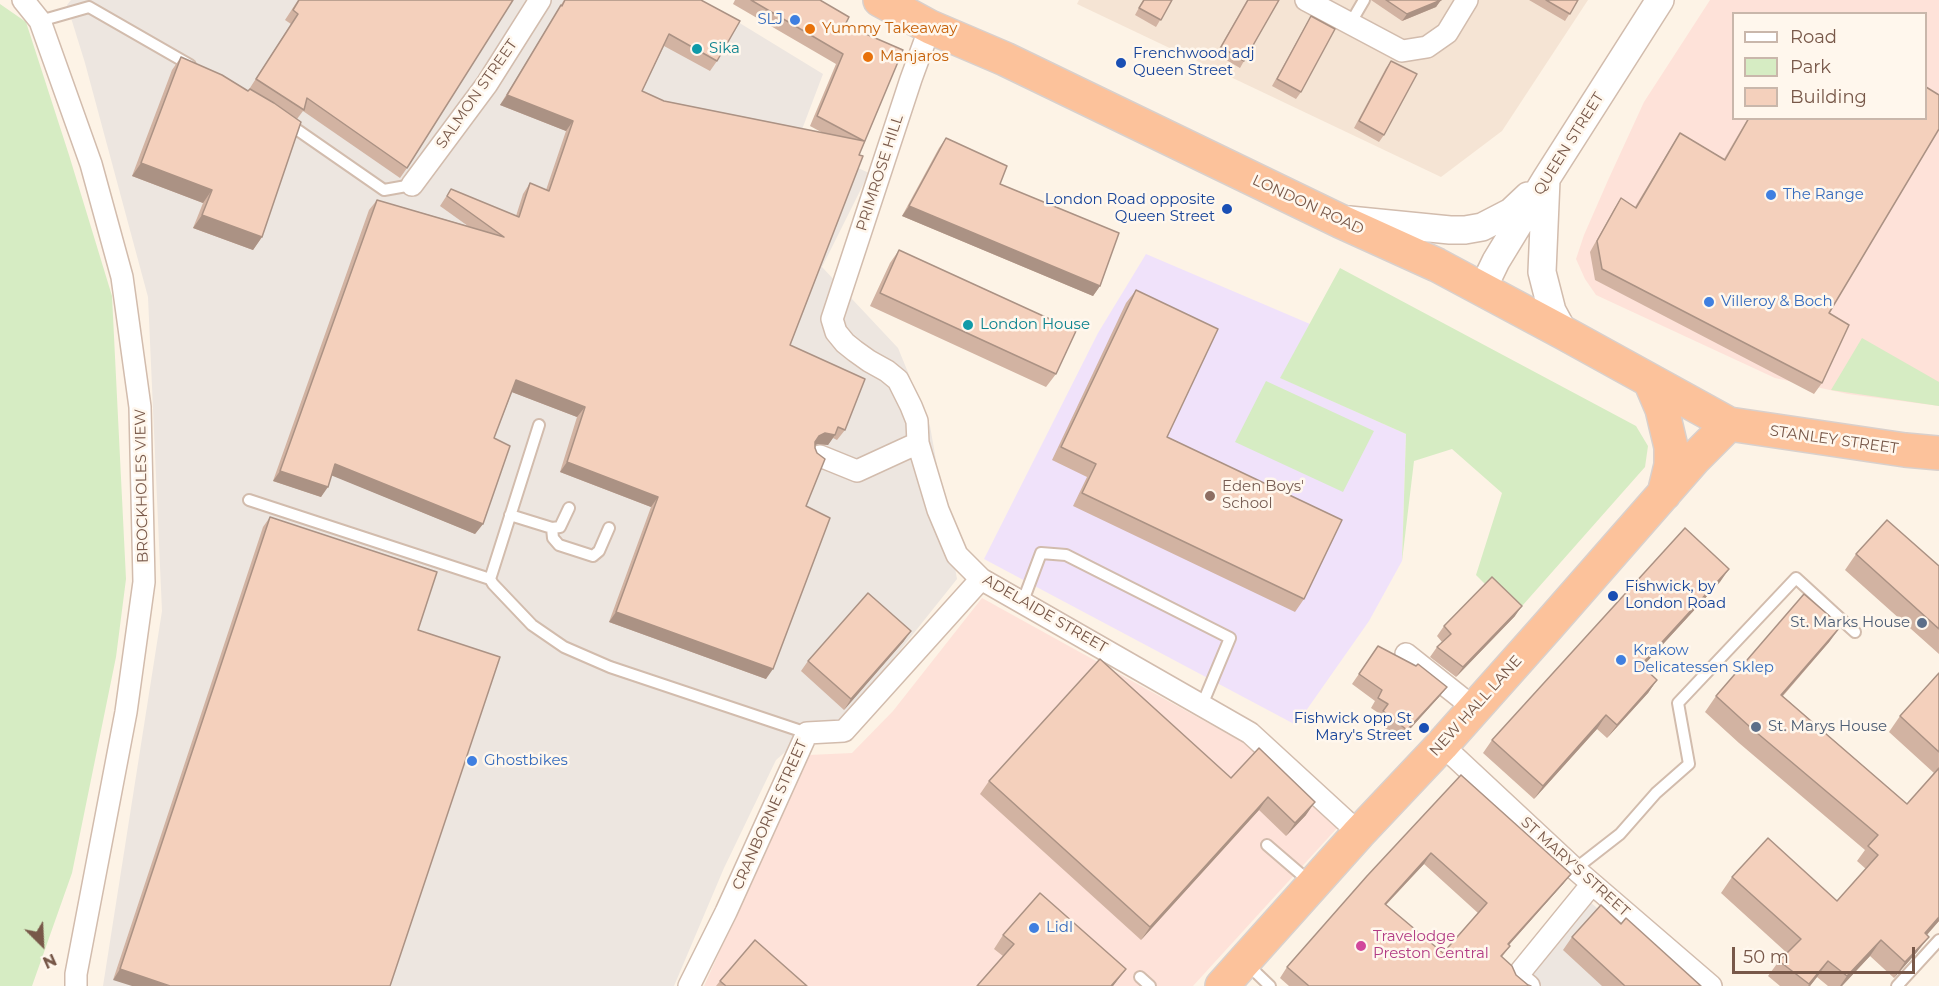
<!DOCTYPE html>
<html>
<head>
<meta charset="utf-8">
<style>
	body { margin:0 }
	#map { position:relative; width:1939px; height:986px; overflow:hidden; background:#fdf3e6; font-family:Montserrat,sans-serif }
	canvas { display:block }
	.legend { position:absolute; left:1732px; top:12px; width:195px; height:108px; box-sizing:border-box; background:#fff7ed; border:2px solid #c9b7ab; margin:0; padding:8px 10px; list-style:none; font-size:18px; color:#785849 }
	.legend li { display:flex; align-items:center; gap:12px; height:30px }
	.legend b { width:30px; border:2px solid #c9b7ab }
	.north { position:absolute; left:12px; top:914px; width:60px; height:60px; -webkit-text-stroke:4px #fff7ed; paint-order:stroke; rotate:156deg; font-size:16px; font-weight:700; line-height:24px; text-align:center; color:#785849 }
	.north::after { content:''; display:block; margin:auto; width:21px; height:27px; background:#785849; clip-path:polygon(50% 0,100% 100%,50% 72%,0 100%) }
	.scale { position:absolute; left:1732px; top:947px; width:183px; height:27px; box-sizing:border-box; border:3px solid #785849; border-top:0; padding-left:8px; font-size:18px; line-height:21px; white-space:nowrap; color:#785849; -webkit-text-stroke:4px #fff7ed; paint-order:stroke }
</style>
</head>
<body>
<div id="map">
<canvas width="1939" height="986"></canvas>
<ul class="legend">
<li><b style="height:8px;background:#fff"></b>Road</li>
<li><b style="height:16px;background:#d6ecc3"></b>Park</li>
<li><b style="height:16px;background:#f4d0bc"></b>Building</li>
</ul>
<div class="north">N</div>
<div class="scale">50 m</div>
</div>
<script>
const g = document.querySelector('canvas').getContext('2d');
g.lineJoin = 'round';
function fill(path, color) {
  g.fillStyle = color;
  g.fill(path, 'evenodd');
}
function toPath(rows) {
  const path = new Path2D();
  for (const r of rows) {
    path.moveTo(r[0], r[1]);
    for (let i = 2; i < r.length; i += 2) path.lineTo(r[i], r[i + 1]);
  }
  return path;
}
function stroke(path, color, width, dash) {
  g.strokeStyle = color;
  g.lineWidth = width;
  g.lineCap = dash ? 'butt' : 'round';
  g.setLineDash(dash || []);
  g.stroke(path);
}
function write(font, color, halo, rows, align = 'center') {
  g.font = font + ' Montserrat,sans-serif';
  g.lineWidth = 5;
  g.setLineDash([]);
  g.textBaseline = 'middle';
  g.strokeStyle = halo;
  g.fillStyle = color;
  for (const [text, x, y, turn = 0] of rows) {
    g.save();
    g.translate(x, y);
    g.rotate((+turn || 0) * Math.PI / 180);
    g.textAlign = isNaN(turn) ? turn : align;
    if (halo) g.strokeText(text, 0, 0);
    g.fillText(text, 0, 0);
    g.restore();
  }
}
const residential = toPath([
	[1079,0,1588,0,1502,131,1441,177,1077,4]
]);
const commercial = toPath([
	[1710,0,1939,0,1939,406,1848,394,1775,378,1596,295,1585,279,1576,259,1584,235,1609,178,1644,102],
	[1734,14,1926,14,1926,118,1734,118],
	[982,598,1255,749,1338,827,1193,986,704,986,809,755,852,753,893,711]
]);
const industrial = toPath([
	[71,0,702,0,823,74,798,140,869,173,822,267,898,348,930,426,957,579,870,688,838,722,807,733,776,760,724,868,674,986,103,986,162,611,148,297,85,63,67,5],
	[1582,895,1687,986,1505,986]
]);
const education = toPath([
	[1146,254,1310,324,1281,378,1406,434,1402,561,1369,621,1296,725,984,559,1098,333]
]);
const green = toPath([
	[0,4,26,22,69,155,112,296,126,579,116,657,72,873,32,986,0,986],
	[1340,268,1636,426,1648,446,1645,467,1515,614,1476,575,1502,493,1452,449,1414,461,1402,561,1406,434,1280,378],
	[1862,338,1939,382,1939,406,1831,390],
	[1266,381,1374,431,1343,492,1235,442]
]);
const service = toPath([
	[40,21,89,7,190,65],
	[1350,24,1364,0],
	[286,122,384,190,412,185],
	[539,425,492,573,490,579,493,584,532,625,564,647,610,667,807,733],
	[249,500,490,579],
	[510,515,552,528,553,538,559,545,593,556,599,551,609,528],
	[552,528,560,527,569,508],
	[1023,601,1041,553,1066,555,1230,638,1202,705],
	[1267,845,1310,882],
	[1575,869,1620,834,1656,793,1689,764,1678,703,1796,578,1855,632],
	[1246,963,1270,986],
	[1140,977,1150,986],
	[1897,986,1939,940]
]);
const minor = toPath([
	[23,0,40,21,91,164,122,277,140,407,144,582,126,712,76,974,76,986],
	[1306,0,1402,51,1427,47,1447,33,1467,0],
	[930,27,911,79,832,319,836,332,845,343,855,351,869,361,887,371,898,380,911,406,917,421,918,443,938,510,957,555,981,579,1250,733,1359,833],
	[412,185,487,84,540,0],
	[820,456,857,471,918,443],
	[1406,654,1474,708],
	[1442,745,1575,869,1711,986],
	[689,986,726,912,807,733,844,731,981,579],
	[1529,986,1517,976,1592,884]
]);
const tertiary = toPath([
	[1546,180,1542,272,1552,311,1564,333],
	[1349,220,1450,230,1465,230,1482,227,1511,212,1528,196],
	[1482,290,1496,261,1546,179,1660,0]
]);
const trunk = toPath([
	[880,0,930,27,1005,59,1340,221,1437,265,1564,333,1729,424,1905,450,1939,453],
	[1650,381,1662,409,1671,447,1671,465,1664,494],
	[1222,986,1359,833,1442,745,1547,627,1695,458,1729,424]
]);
const wall = toPath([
	[298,0,407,168,400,178,303,111,297,119,262,237,253,250,193,228,203,203,132,176,172,70,181,57,248,91,291,24,285,20],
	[564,0,701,0,717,61,710,71,664,46,642,91,664,101,823,133,810,126,836,64,733,4,735,0,820,0,845,25,903,50,859,155,790,345,845,430,837,440,833,438,828,445,818,444,815,445,806,506,766,679,609,622,651,507,560,472,577,417,512,392,494,438,483,524,475,534,332,475,321,497,273,481,369,210,377,200,468,226,440,206,451,189,516,216,523,194,530,183,546,190,566,131,500,105],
	[1143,0,1172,0,1156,27,1135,15],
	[1247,0,1279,0,1240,68,1216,54],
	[1371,0,1441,0,1436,7,1402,21],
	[1529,0,1578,0,1565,21],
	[1311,16,1301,92,1296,99,1272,86,1307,23],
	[1391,61,1384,135,1379,142,1354,128,1386,68],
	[1748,118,1926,118,1829,313,1822,383,1814,394,1595,280,1590,252,1614,209,1621,198,1635,207,1673,144,1680,133,1724,159],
	[946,138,1100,286,1093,296,902,216,939,148],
	[899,250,1056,374,1046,387,870,306,890,263],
	[1136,290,1167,437,1304,599,1295,612,1073,506,1087,477,1052,460,1126,303],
	[270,517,437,572,113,980,263,527],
	[1856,554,1939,566,1939,654,1845,570],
	[1720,582,1642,667,1657,680,1648,693,1607,738,1597,729,1534,799,1483,753,1492,740],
	[1515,616,1456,677,1430,657,1437,647,1442,642,1437,636,1444,626],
	[904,641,844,710,801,671,808,661],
	[1830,641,1783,696,1907,804,1934,773,1889,732,1900,716,1939,673,1939,921,1927,935,1917,952,1894,978,1870,956,1842,986,1828,986,1817,977,1810,986,1780,986,1768,976,1779,961,1787,953,1721,893,1732,877,1837,901,1866,869,1857,861,1865,850,1739,743,1705,712,1716,696],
	[1378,646,1447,687,1439,697,1400,740,1376,721,1380,714,1371,708,1375,701,1352,684],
	[1461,775,1571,874,1563,884,1509,945,1510,946,1502,957,1516,975,1528,985,1531,986,1289,986,1280,978,1287,967],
	[1424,864,1478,913,1443,953,1386,905],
	[1231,778,1306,815,1286,836,1259,810,1141,940,980,794,989,781],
	[1621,924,1701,986,1602,986,1563,950,1572,937],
	[1003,935,1126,969,1113,986,977,986,1003,956,994,949],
	[720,981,807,986,716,986]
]);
const shadedWall = toPath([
	[1441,0,1436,7,1402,21,1407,14],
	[507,95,573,121,566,131,500,105],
	[141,163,212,190,203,203,132,176],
	[909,206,1100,286,1093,296,902,216],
	[202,215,262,237,253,250,193,228],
	[516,380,585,407,577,417,509,391],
	[825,433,835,435,828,445,818,444,812,446,819,436],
	[567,462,658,497,651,507,560,472],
	[335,464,483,524,475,534,328,474],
	[280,471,328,487,321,497,273,481],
	[1729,569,1720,582,1632,678,1641,665],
	[1522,606,1515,616,1456,677,1463,667],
	[616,612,773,669,766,679,609,622],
	[1841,626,1830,641,1770,710,1781,695],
	[911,631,904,641,844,710,851,699],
	[1657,680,1648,693,1607,738,1617,725],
	[1447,687,1439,697,1400,740,1407,730],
	[1606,715,1597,729,1534,799,1543,786],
	[1268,797,1259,810,1141,940,1150,927],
	[1315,802,1306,815,1286,836,1295,823],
	[1431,853,1424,864,1377,914,1385,904],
	[1571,874,1563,884,1500,955,1508,944],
	[1939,917,1939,921,1914,949,1925,933],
	[1929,937,1917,952,1894,978,1905,962],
	[1881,940,1870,956,1842,986,1840,986,1847,976],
	[1828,961,1817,977,1810,986,1808,986],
	[120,969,170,986,132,986,113,980],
	[1126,969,1113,986,1111,986]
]);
const building = toPath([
	[299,0,513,0,407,168,307,98,304,110,256,79,298,14,293,10,299,0],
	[565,0,701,0,740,21,717,61,669,34,642,91,664,101,864,141,817,116,843,54,751,0,820,0,849,17,845,25,903,50,859,155,863,156,790,345,865,379,845,430,838,427,835,435,825,433,819,436,815,442,815,448,817,453,825,459,806,506,830,518,773,669,616,612,658,497,567,462,585,407,516,380,494,438,510,446,483,524,335,464,328,487,280,471,377,200,504,237,447,196,451,189,519,217,530,183,549,191,573,121,507,95,561,5,562,6,565,0],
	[1144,0,1172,0,1161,20,1139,8,1144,0],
	[1248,0,1279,0,1244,61,1221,47,1248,0],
	[1386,0,1441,0,1407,14,1386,0],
	[1546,0,1578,0,1570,14,1546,0],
	[1311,16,1335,29,1301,92,1277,79,1311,16],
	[181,57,222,75,248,91,250,89,274,103,301,122,262,237,202,215,212,190,141,163,181,57],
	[1391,61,1417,74,1384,135,1359,121,1391,61],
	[1926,87,1939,95,1939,129,1829,313,1849,325,1822,383,1602,269,1597,241,1621,198,1636,208,1680,133,1725,160,1749,118,1926,118,1926,87],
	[946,138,1007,166,1000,184,1119,233,1100,286,909,206,946,138],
	[899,250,1076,331,1056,374,880,293,899,250],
	[1136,290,1218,329,1167,437,1342,520,1304,599,1082,493,1096,464,1061,447,1136,290],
	[270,517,437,572,418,630,500,657,390,986,170,986,120,969,270,517],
	[1887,520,1939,566,1939,629,1856,554,1887,520],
	[1685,528,1729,569,1641,665,1657,680,1617,725,1606,715,1543,786,1492,740,1685,528],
	[1492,577,1522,606,1463,667,1437,647,1451,634,1444,626,1492,577],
	[868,593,911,631,851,699,808,661,868,593],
	[1804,594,1841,626,1781,695,1907,804,1939,768,1939,917,1925,933,1929,937,1905,962,1881,940,1847,976,1828,961,1809,984,1779,961,1801,939,1732,877,1768,838,1837,901,1878,855,1868,846,1878,835,1750,727,1716,696,1804,594],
	[1378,646,1416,666,1418,664,1447,687,1407,730,1383,711,1388,704,1378,698,1382,690,1359,674,1378,646],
	[1100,659,1231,778,1259,748,1315,802,1295,823,1268,797,1150,927,989,781,1100,659],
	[1939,673,1939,752,1900,716,1939,673],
	[1461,775,1571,874,1508,944,1510,946,1501,956,1512,966,1516,975,1528,985,1531,986,1309,986,1287,967,1367,876,1461,775],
	[1431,853,1487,903,1443,953,1385,904,1431,853],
	[1040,893,1126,969,1111,986,977,986,1014,944,1003,935,1040,893],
	[1601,905,1621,924,1626,918,1701,986,1625,986,1572,937,1601,905],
	[755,940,807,986,726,986,720,981,755,940]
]);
const markers = [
	[795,20,6,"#3f7fe0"],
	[810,29,6,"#e8710a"],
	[697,49,6,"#0f9aa8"],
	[868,57,6,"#e8710a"],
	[1121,63,6,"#1a4fb4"],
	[1771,195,6,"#3f7fe0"],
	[1227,209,6,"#1a4fb4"],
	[1709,302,6,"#3f7fe0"],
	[968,325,6,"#0f9aa8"],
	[1210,496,6,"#8d6e63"],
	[1613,596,6,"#1a4fb4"],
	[1922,623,6,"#5c6f8a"],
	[1621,660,6,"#3f7fe0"],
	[1756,727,6,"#5c6f8a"],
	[1424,728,6,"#1a4fb4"],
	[472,761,6,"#3f7fe0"],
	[1034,928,6,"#3f7fe0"],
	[1361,946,6,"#d1479c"]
];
const shopNames = [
	["SLJ",783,20,"right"],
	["The Range",1783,195],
	["Villeroy & Boch",1721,302],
	["Krakow",1633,651],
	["Delicatessen Sklep",1633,668],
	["Ghostbikes",484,761],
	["Lidl",1046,928]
];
const foodNames = [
	["Yummy Takeaway",822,29],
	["Manjaros",880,57]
];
const cultureNames = [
	["Sika",709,49],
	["London House",980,325]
];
const transitNames = [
	["Frenchwood adj",1133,54],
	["Queen Street",1133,71],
	["London Road opposite",1215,200,"right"],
	["Queen Street",1215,217,"right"],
	["Fishwick, by",1625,587],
	["London Road",1625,604],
	["Fishwick opp St",1412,719,"right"],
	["Mary's Street",1412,736,"right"]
];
const streetNames = [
	["SALMON STREET",477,94,-55],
	["QUEEN STREET",1569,144,-58],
	["PRIMROSE HILL",880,173,-72],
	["LONDON ROAD",1308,205,25],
	["STANLEY STREET",1834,440,8],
	["BROCKHOLES VIEW",142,486,-91],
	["ADELAIDE STREET",1045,614,30],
	["NEW HALL LANE",1476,706,-48],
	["CRANBORNE STREET",770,815,-66],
	["ST MARY'S STREET",1575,867,42]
];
const educationNames = [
	["Eden Boys'",1222,487],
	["School",1222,504]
];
const serviceNames = [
	["St. Marks House",1910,623],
	["St. Marys House",1768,727,"left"]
];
const hotelNames = [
	["Travelodge",1373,937],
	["Preston Central",1373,954]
];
fill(residential, '#f5e4d4');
fill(commercial, '#fee2d9');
fill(industrial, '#ede6e0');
fill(education, '#f0e2fa');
fill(green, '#d6ecc3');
stroke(service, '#d2bcad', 14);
stroke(minor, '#d2bcad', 24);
stroke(tertiary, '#d2bcad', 30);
stroke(trunk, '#d9d0cc', 36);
stroke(service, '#fff', 10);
stroke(minor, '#fff', 21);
stroke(tertiary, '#fff', 27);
stroke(trunk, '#fcc29b', 33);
fill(wall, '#d2b3a2');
fill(shadedWall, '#ab9284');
fill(building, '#f4d0bc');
stroke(building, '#ab9284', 1.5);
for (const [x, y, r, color] of markers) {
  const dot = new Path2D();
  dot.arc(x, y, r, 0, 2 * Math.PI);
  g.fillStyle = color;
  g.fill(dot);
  stroke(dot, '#fff7ed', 2);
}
write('15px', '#366cbe', '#fff7ed', shopNames, 'left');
write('15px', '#c56008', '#fff7ed', foodNames, 'left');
write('15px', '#0d838f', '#fff7ed', cultureNames, 'left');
write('15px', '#164399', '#fff7ed', transitNames, 'left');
write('15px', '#785849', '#fff7ed', streetNames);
write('15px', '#785e54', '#fff7ed', educationNames, 'left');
write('15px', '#4e5e75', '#fff7ed', serviceNames, 'right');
write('15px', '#b23c85', '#fff7ed', hotelNames, 'left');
</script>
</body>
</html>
